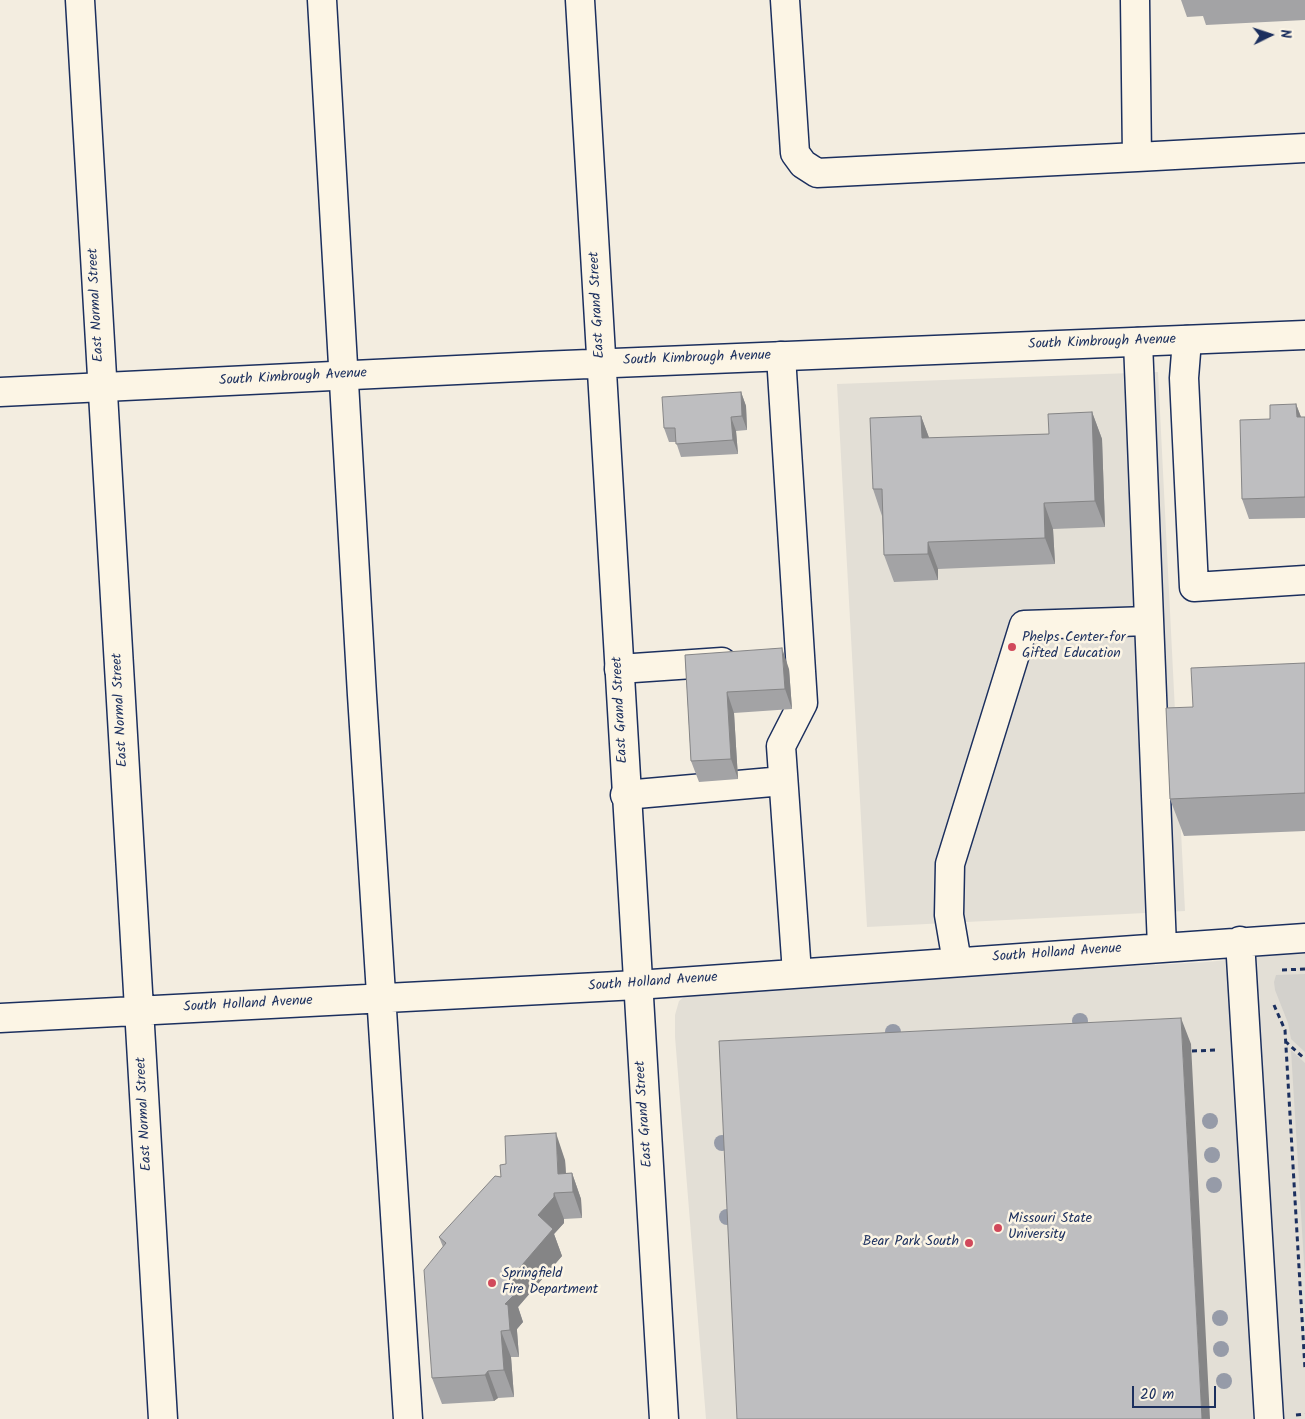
<!DOCTYPE html>
<html>
<head>
<meta charset="utf-8">
<style>
	body { margin:0 }
	#map { position:relative; width:1305px; height:1419px; overflow:hidden; background:#f3ede0; font-family:Kalam,sans-serif }
	canvas { display:block }
	.north { position:absolute; left:1245px; top:10px; width:50px; height:50px; -webkit-text-stroke:4px #fcf5e5; paint-order:stroke; rotate:86deg; font-size:14px; font-weight:700; line-height:20px; text-align:center; color:#1b2f5e }
	.north::after { content:''; display:block; margin:auto; width:18px; height:22px; background:#1b2f5e; clip-path:polygon(50% 0,100% 100%,50% 72%,0 100%) }
	.scale { position:absolute; left:1132px; top:1386px; width:84px; height:22px; box-sizing:border-box; border:2px solid #1b2f5e; border-top:0; padding-left:6px; font-size:15px; line-height:18px; white-space:nowrap; color:#1b2f5e; -webkit-text-stroke:4px #fcf5e5; paint-order:stroke }
</style>
</head>
<body>
<div id="map">
<canvas width="1305" height="1419"></canvas>
<div class="north">N</div>
<div class="scale">20 m</div>
</div>
<script>
const g = document.querySelector('canvas').getContext('2d');
g.lineJoin = 'round';
function fill(path, color) {
  g.fillStyle = color;
  g.fill(path, 'evenodd');
}
function toPath(rows) {
  const path = new Path2D();
  for (const r of rows) {
    path.moveTo(r[0], r[1]);
    for (let i = 2; i < r.length; i += 2) path.lineTo(r[i], r[i + 1]);
  }
  return path;
}
function stroke(path, color, width, dash) {
  g.strokeStyle = color;
  g.lineWidth = width;
  g.lineCap = dash ? 'butt' : 'round';
  g.setLineDash(dash || []);
  g.stroke(path);
}
function write(font, color, halo, rows, align = 'center') {
  g.font = font + ' Kalam,sans-serif';
  g.lineWidth = 5;
  g.setLineDash([]);
  g.textBaseline = 'middle';
  g.strokeStyle = halo;
  g.fillStyle = color;
  for (const [text, x, y, turn = 0] of rows) {
    g.save();
    g.translate(x, y);
    g.rotate((+turn || 0) * Math.PI / 180);
    g.textAlign = isNaN(turn) ? turn : align;
    if (halo) g.strokeText(text, 0, 0);
    g.fillText(text, 0, 0);
    g.restore();
  }
}
const built = toPath([
	[1158,372,1185,911,867,927,837,384],
	[1305,952,1305,1419,706,1419,675,1037,675,1015,679,1001,691,991,1207,962]
]);
const green = toPath([
	[1305,974,1305,1052,1291,1039,1288,1023,1275,990,1274,982,1276,975],
	[1291,1050,1305,1063,1305,1279]
]);
const path = toPath([
	[1282,970,1305,969],
	[1274,1005,1285,1030,1305,1369],
	[1285,1041,1305,1059],
	[1192,1051,1218,1050],
	[1296,1415,1305,1414]
]);
const minor = toPath([
	[80,0,163,1419],
	[322,0,362,695,408,1419],
	[785,0,795,153,803,164,817,173,1137,157],
	[1135,0,1137,157,1305,148],
	[1187,340,1184,378,1194,587,1305,580],
	[1138,342,1162,947],
	[781,356,803,703,781,746,797,973],
	[619,669,722,662],
	[625,795,783,781],
	[1240,941,1269,1419],
	[957,962,949,915,950,864,1024,625,1149,621],
	[0,1018,637,985,1305,938]
]);
const major = toPath([
	[580,0,664,1419],
	[0,392,540,366,1305,335]
]);
const trees = [
	[1080,1021],
	[893,1032],
	[1210,1121],
	[722,1143],
	[1212,1155],
	[1214,1185],
	[727,1217],
	[1220,1318],
	[1221,1349],
	[1224,1381]
];
const wall = toPath([
	[1181,0,1305,0,1305,20,1206,25,1203,16,1187,17],
	[741,392,746,406,747,430,736,431,738,454,681,457,676,442,669,442,664,428],
	[1296,404,1301,417,1305,417,1305,518,1249,519,1242,499,1270,419],
	[1092,412,1102,439,1105,527,1053,529,1055,564,938,569,938,580,894,582,884,555,882,516,873,489,921,416,929,438,1049,434],
	[685,655,789,669,792,709,734,713,738,779,699,782,691,761],
	[1305,663,1305,831,1184,836,1170,799,1193,707],
	[565,1160,566,1173,572,1173,581,1199,582,1218,564,1219,564,1223,554,1234,562,1256,518,1307,523,1322,517,1329,517,1331,519,1357,511,1357,514,1397,498,1398,494,1401,442,1404,432,1378,443,1247,439,1237,501,1177]
]);
const shadedWall = toPath([
	[741,392,746,406,747,430,742,416],
	[1296,404,1304,425,1297,417],
	[1092,412,1102,439,1105,527,1095,501],
	[921,416,931,443,922,438],
	[731,417,736,431,738,454,733,440],
	[1044,503,1053,529,1055,564,1045,538],
	[928,542,938,569,938,580,928,554],
	[782,648,789,669,792,709,785,689],
	[727,692,734,713,738,779,731,759],
	[1181,1018,1191,1044,1210,1419,1202,1419],
	[556,1133,565,1160,567,1192,558,1174],
	[572,1173,581,1199,582,1218,573,1192],
	[554,1193,564,1219,564,1223,554,1234,562,1256,518,1307,523,1322,517,1329,517,1331,519,1357,510,1330,505,1304,504,1286,538,1215],
	[501,1331,511,1357,514,1397,504,1370],
	[488,1371,498,1398,494,1401,485,1375]
]);
const building = toPath([
	[741,392,742,416,731,417,733,440,676,444,675,428,664,428,662,397,741,392],
	[1296,404,1297,417,1305,417,1305,497,1242,499,1240,420,1270,419,1270,405,1296,404],
	[1092,412,1095,501,1044,503,1045,538,928,542,928,554,884,555,882,489,873,489,870,418,921,416,922,438,1049,434,1048,414,1092,412],
	[782,648,785,689,727,692,731,759,691,761,685,655,782,648],
	[1305,663,1305,793,1170,799,1166,708,1193,707,1191,668,1305,663],
	[1181,1018,1202,1419,737,1419,719,1041,1181,1018],
	[556,1133,558,1174,572,1173,573,1192,554,1193,554,1197,538,1215,553,1229,504,1286,514,1295,505,1304,508,1305,510,1330,501,1331,504,1370,488,1371,485,1375,432,1378,424,1270,446,1243,439,1237,495,1176,501,1177,500,1165,506,1164,505,1136,556,1133]
]);
const markers = [
	[1012,647,5,"#d1495b"],
	[998,1228,5,"#d1495b"],
	[969,1243,5,"#d1495b"],
	[492,1283,5,"#d1495b"]
];
const streetNames = [
	["East Normal Street",97,305,-93],
	["East Grand Street",598,305,-93],
	["South Kimbrough Avenue",1102,343,-2],
	["South Kimbrough Avenue",697,359,-2],
	["South Kimbrough Avenue",293,378,-3],
	["East Normal Street",121,710,-93],
	["East Grand Street",621,710,-93],
	["South Holland Avenue",1057,954,-4],
	["South Holland Avenue",653,983,-4],
	["South Holland Avenue",248,1005,-3],
	["East Normal Street",145,1114,-93],
	["East Grand Street",645,1114,-94]
];
const poiNames = [
	["Phelps Center for",1022,639],
	["Gifted Education",1022,655],
	["Missouri State",1008,1220],
	["University",1008,1236],
	["Bear Park South",959,1243,"right"],
	["Springfield",502,1275],
	["Fire Department",502,1291]
];
fill(built, '#e3dfd6');
fill(green, '#d3d1cc');
stroke(minor, '#1b2f5e', 31);
stroke(major, '#1b2f5e', 31);
stroke(path, '#1b2f5e', 3, [5, 4]);
stroke(minor, '#fcf5e5', 28);
stroke(major, '#fcf5e5', 28);
g.fillStyle = '#969ba8';
for (const [x, y] of trees) {
  g.beginPath();
  g.arc(x, y, 8, 0, 2 * Math.PI);
  g.fill();
}
fill(wall, '#a3a3a5');
fill(shadedWall, '#858586');
fill(building, '#bebec0');
stroke(building, '#858586', 1);
for (const [x, y, r, color] of markers) {
  const dot = new Path2D();
  dot.arc(x, y, r, 0, 2 * Math.PI);
  g.fillStyle = color;
  g.fill(dot);
  stroke(dot, '#fcf5e5', 2);
}
write('14px', '#1b2f5e', '#fcf5e5', streetNames);
write('14px', '#1b2f5e', '#fcf5e5', poiNames, 'left');
</script>
</body>
</html>
